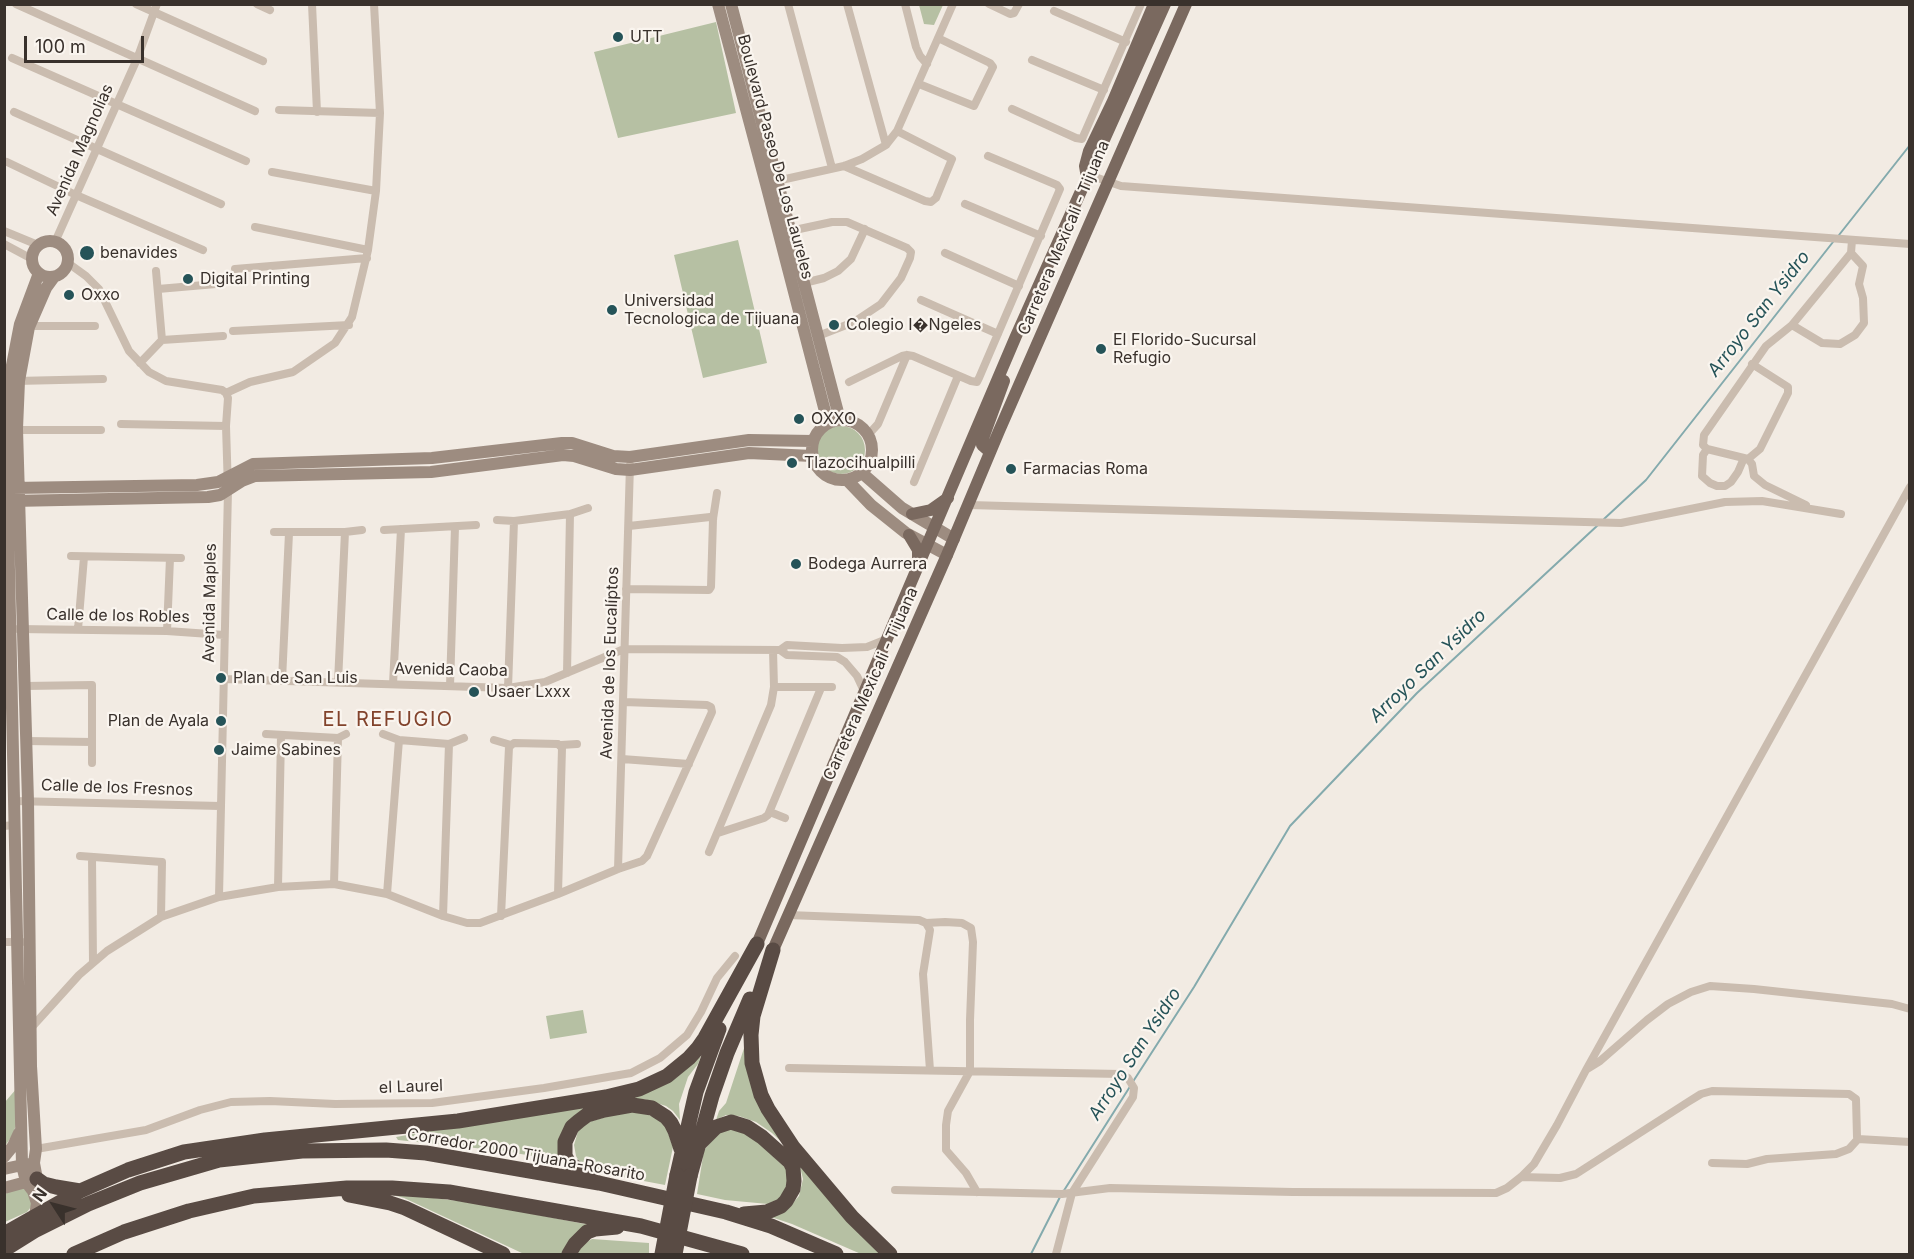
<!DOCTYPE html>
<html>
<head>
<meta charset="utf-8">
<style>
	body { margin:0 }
	#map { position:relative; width:1914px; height:1259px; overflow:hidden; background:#f2ebe3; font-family:Inter,sans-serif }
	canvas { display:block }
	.frame { position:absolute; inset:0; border:6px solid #39312c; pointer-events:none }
	.north { position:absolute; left:24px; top:1175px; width:60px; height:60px; -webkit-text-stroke:4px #faf5ef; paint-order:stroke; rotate:306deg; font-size:16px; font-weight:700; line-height:24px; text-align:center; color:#39312c }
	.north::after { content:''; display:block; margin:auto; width:21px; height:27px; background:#39312c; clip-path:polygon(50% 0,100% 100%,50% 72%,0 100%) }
	.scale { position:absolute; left:24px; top:36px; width:120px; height:27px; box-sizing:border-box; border:3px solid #39312c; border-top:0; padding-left:8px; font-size:18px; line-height:21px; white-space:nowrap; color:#39312c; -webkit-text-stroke:4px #faf5ef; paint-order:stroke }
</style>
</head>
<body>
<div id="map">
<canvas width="1914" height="1259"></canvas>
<div class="frame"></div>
<div class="north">N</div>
<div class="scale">100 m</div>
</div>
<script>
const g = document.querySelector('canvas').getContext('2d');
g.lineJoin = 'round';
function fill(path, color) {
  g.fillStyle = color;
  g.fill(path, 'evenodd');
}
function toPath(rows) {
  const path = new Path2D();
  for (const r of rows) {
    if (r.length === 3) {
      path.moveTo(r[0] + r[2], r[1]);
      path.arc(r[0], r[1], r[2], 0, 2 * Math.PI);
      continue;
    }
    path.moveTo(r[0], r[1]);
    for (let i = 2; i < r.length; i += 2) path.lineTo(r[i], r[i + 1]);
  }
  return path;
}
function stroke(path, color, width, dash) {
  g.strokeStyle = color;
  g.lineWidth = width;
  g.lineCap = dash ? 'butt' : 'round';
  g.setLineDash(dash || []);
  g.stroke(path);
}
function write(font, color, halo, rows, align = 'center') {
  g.font = font + ' Inter,sans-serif';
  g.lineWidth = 4.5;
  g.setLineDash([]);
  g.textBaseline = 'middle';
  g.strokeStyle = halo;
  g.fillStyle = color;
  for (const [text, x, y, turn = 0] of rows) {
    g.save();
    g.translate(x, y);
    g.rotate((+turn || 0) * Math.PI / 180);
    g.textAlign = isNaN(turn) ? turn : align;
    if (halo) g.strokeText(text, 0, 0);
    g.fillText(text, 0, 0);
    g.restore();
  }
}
const green = toPath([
	[919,5,943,5,934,25,924,24],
	[716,22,736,113,618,138,594,52],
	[738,240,767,363,703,378,674,255],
	[841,450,24],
	[583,1010,587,1033,550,1039,546,1016],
	[748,1036,767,1113,883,1254,861,1254,792,1224,771,1217,786,1211,799,1196,803,1179,799,1163,791,1151,772,1133,756,1122,739,1116,726,1115,716,1120,719,1111,726,1103],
	[701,1056,698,1064,688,1077,679,1104,680,1120,673,1111,666,1106,644,1099,579,1115,564,1164,549,1159,504,1151,398,1140,396,1137,646,1092,676,1078],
	[17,1088,16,1125,12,1136,5,1146,5,1102],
	[625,1111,644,1113,664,1121,673,1147,665,1185,596,1172,580,1163,576,1156,574,1145,579,1128,589,1122],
	[733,1128,747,1132,790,1172,783,1197,768,1204,725,1200,697,1194,704,1150,718,1134,725,1129],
	[19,1187,31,1192,31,1207,27,1212,5,1222,5,1194],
	[378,1191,482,1204,590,1225,567,1254,524,1254,404,1198],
	[592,1239,649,1243,649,1254,578,1254,582,1245]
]);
const stream = toPath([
	[1839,235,1910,145],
	[1604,519,1646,480,1833,242],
	[1134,1080,1194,987,1290,826,1417,693,1598,525],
	[1063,1192,1131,1085],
	[1031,1254,1060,1197]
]);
const street = toPath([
	[16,4,255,111],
	[136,4,263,61],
	[257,4,270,10],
	[312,4,317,112],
	[788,4,832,168],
	[847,4,886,145],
	[905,4,916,47,920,56,927,64],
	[989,4,1010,14,1014,13,1019,4],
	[1054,11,1126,42],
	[12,58,246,161],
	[1032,60,1104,90],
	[919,84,974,106,993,67,990,63,938,38],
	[1012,109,1076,138,1082,139,1141,4],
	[279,110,380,113],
	[14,112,221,204],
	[7,162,76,195,203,250],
	[844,166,925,201,931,202,936,198,952,159,897,131],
	[272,172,376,191],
	[1089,175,1121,186,1910,244],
	[772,182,844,166,862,159,886,145,897,131,953,4],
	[965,204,1041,236],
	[255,227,368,250],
	[4,231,38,245],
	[790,231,832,222,847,222,907,248,911,252,910,258,901,278,881,304,854,322,818,336],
	[55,242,137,59,157,4],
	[4,244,32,259],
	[945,253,1019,286],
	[68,263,86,276,99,289,129,351,149,372,166,381,222,390,226,393],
	[235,269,367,258],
	[804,283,824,278,838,271,851,259,865,229],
	[158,289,216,284],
	[921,300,998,334],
	[1792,325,1822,343,1840,344,1855,335,1864,323,1863,298,1859,284,1863,266,1851,253],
	[27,326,95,326],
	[233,331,349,325],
	[162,340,223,336],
	[140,363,162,340,156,271],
	[16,381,103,379],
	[849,382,902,356,907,355,913,356,971,381,977,382,979,378,1060,189,1057,185,988,156],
	[226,393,250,382,293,372,335,343,352,317,368,250,376,191,380,113,374,4],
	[121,424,226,426],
	[15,430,101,430],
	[868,435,878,424,907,355],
	[1707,449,1703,455,1702,476,1710,483,1717,486,1725,486,1731,482,1738,472,1744,458],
	[1748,459,1760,449,1788,393,1788,387,1752,364],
	[914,482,958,376],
	[969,505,1621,523,1725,502,1762,501,1841,514],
	[1806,505,1765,485,1754,476,1752,464,1748,459,1707,449,1703,445,1704,435,1766,346,1792,325,1851,253,1852,240],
	[497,520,514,521,570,514,588,508],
	[629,526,710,517,713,519],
	[384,530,476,525],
	[274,532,345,532,362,530],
	[71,556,181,558],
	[626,589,709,590,711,587,713,519,717,493],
	[18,629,167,631,224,635],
	[78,629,84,557],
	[167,631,170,558],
	[780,650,787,645,842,648,867,647,887,639],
	[780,650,787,655,837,657,845,662,857,676,864,691],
	[567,673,570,514],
	[223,679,508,688,545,682,624,649,780,650],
	[282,680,289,533],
	[338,682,345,532],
	[393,684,401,529],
	[25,686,92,685,92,763],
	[450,686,455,527],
	[774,687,832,687],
	[508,688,514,521],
	[266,734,338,738,346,734],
	[383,734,399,740,449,744,464,738],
	[494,740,511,745],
	[27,741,92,742],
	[561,745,577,744],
	[622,759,689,764],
	[14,801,220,806],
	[770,812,785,818],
	[4,826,14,825],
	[718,833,764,818,768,815,821,688],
	[709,852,771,705,774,687,773,650],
	[80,856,162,862,161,917],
	[92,858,93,962],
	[618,869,630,465],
	[334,884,338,738],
	[278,887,281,736],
	[387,894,399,740],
	[219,897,228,490,226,426,228,398,226,393],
	[788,915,919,920,926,923,945,922,962,923,971,928,973,942,970,1020,970,1071,948,1111,946,1125,946,1150,966,1173,977,1192],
	[443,916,449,744],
	[501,916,509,747,514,743,558,744,562,748,558,894],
	[926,923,930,930,923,974,930,1070],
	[4,942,22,942],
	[31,1028,79,975,107,951,161,917,219,897,278,887,334,884,387,894,443,916,467,923,480,923,558,894,618,869,642,861,647,856,712,712,711,707,707,705,624,702],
	[789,1068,1121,1074,1128,1078,1134,1088,1133,1097,1072,1193,1056,1254],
	[1587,1069,1600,1061,1647,1020,1668,1004,1691,992,1710,986,1754,989,1892,1004,1910,1009],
	[36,1149,146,1130,200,1110,231,1102,270,1101,335,1104,432,1103,544,1088,631,1073,660,1058,687,1035,701,1012,717,978,735,956],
	[1712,1163,1747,1164,1767,1159,1836,1154,1849,1149,1858,1139],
	[1521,1177,1560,1178,1576,1174,1688,1102,1701,1094,1712,1091,1849,1094,1856,1099,1857,1137,1858,1139,1910,1142],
	[895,1190,1062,1194,1110,1188,1293,1192,1496,1193,1507,1188,1521,1177,1534,1164,1557,1125,1586,1070,1910,487]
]);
const secondary = toPath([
	[718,4,766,184,828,423],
	[731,4,840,420],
	[50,259,18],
	[842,450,30],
	[862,473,902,508,954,539],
	[847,480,871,505,906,533,947,555],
	[13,488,197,485,218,482,253,464,432,458,562,443,572,443,613,456,630,457,749,440,813,441],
	[12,501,208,497,220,495,242,481,255,476,431,472,563,455,574,456,616,469,630,470,749,453,812,456],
	[4,1157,13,1146,19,1133],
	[4,1169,27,1164],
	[4,1188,37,1179,34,1163,36,1149,31,1066,28,801,17,429,19,381,29,327,46,288,54,277],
	[35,1216,37,1203,33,1191,26,1182,22,1165,6,433,9,381,20,324,39,273]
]);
const primary = toPath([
	[1089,175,1086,172,1085,166,1089,151,1113,101,1154,4],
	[990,452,982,445,982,441,1004,381],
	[912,514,931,510,948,498],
	[909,535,918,550,918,561],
	[757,944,1016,336,1165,4],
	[773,950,947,555,999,431,1186,4]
]);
const highway = toPath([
	[773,950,753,1016,751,1035,752,1063,761,1095,768,1109,793,1147,852,1217,890,1254],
	[699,1144,716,1127,731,1122,747,1127,762,1137,790,1162,793,1168,794,1181,793,1189,786,1201,781,1206,767,1212,744,1214],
	[677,1175,696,1092,719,1029],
	[690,1176,712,1096,727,1053,750,999],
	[591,1178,569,1163,565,1156,565,1142,572,1127,579,1121,587,1115,604,1110,632,1105,652,1108,666,1117,671,1123,675,1131,681,1149],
	[37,1179,44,1184,56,1187,80,1191],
	[349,1195,390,1203,405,1208,503,1254],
	[4,1234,80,1191,128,1170,184,1152,265,1140,458,1121,606,1097,639,1089,667,1076,689,1058,698,1048,705,1038,757,944],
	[4,1250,36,1230,88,1204,140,1183,219,1160,302,1151,386,1150,426,1153,599,1183,726,1212,771,1226,836,1254],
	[74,1254,124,1232,189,1211,254,1196,347,1188,392,1188,449,1192,641,1226,742,1254],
	[569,1254,575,1244,587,1232,595,1229,617,1227]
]);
const highwayBridge = toPath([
	[662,1254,677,1175],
	[675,1254,690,1176]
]);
const markers = [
	[618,37,6,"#255358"],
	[87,253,8,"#255358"],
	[188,279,6,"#255358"],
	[69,295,6,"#255358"],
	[612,310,6,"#255358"],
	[834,325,6,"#255358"],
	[1101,349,6,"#255358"],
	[799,419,6,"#255358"],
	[792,463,6,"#255358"],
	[1011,469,6,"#255358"],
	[796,564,6,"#255358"],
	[221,678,6,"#255358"],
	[474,692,6,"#255358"],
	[221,721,6,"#255358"],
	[219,750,6,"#255358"]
];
const poiNames = [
	["UTT",630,37],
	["benavides",100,253],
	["Digital Printing",200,279],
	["Oxxo",81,295],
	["Universidad",624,301],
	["Tecnologica de Tijuana",624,319],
	["Colegio I�Ngeles",846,325],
	["El Florido-Sucursal",1113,340],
	["Refugio",1113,358],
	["OXXO",811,419],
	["Tlazocihualpilli",804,463],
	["Farmacias Roma",1023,469],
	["Bodega Aurrera",808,564],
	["Plan de San Luis",233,678],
	["Usaer Lxxx",486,692],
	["Plan de Ayala",209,721,"right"],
	["Jaime Sabines",231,750]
];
const streetNames = [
	["Avenida Magnolias",80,150,-66],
	["Boulevard Paseo De Los Laureles",775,157,75],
	["Carretera Mexicali - Tijuana",1064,238,-67],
	["Avenida Maples",210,603,-89],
	["Calle de los Robles",118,616,1],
	["Avenida de los Eucalíptos",610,663,-88],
	["Avenida Caoba",451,670,1],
	["Carretera Mexicali - Tijuana",871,684,-66],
	["Calle de los Fresnos",117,788,2],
	["el Laurel",411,1087,-2],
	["Corredor 2000 Tijuana-Rosarito",526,1155,10]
];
const waterNames = [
	["Arroyo San Ysidro",1759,314,-52],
	["Arroyo San Ysidro",1428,666,-44],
	["Arroyo San Ysidro",1135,1054,-57]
];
const quarterNames = [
	["EL REFUGIO",388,720]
];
fill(green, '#b6c0a3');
stroke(stream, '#84aaad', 2);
stroke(street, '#cabcaf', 8);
stroke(secondary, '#9d8c80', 12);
stroke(primary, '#7a695f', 12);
stroke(highway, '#594b44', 15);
stroke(highwayBridge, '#594b44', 15);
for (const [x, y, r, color] of markers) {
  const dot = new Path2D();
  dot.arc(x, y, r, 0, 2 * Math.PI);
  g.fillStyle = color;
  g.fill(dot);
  stroke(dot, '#faf5ef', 2);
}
write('16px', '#39312c', '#faf5ef', poiNames, 'left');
write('16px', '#39312c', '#faf5ef', streetNames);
write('italic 18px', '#255358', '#faf5ef', waterNames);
g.letterSpacing = '1.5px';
write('20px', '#82432c', '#faf5ef', quarterNames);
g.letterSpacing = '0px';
</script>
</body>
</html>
